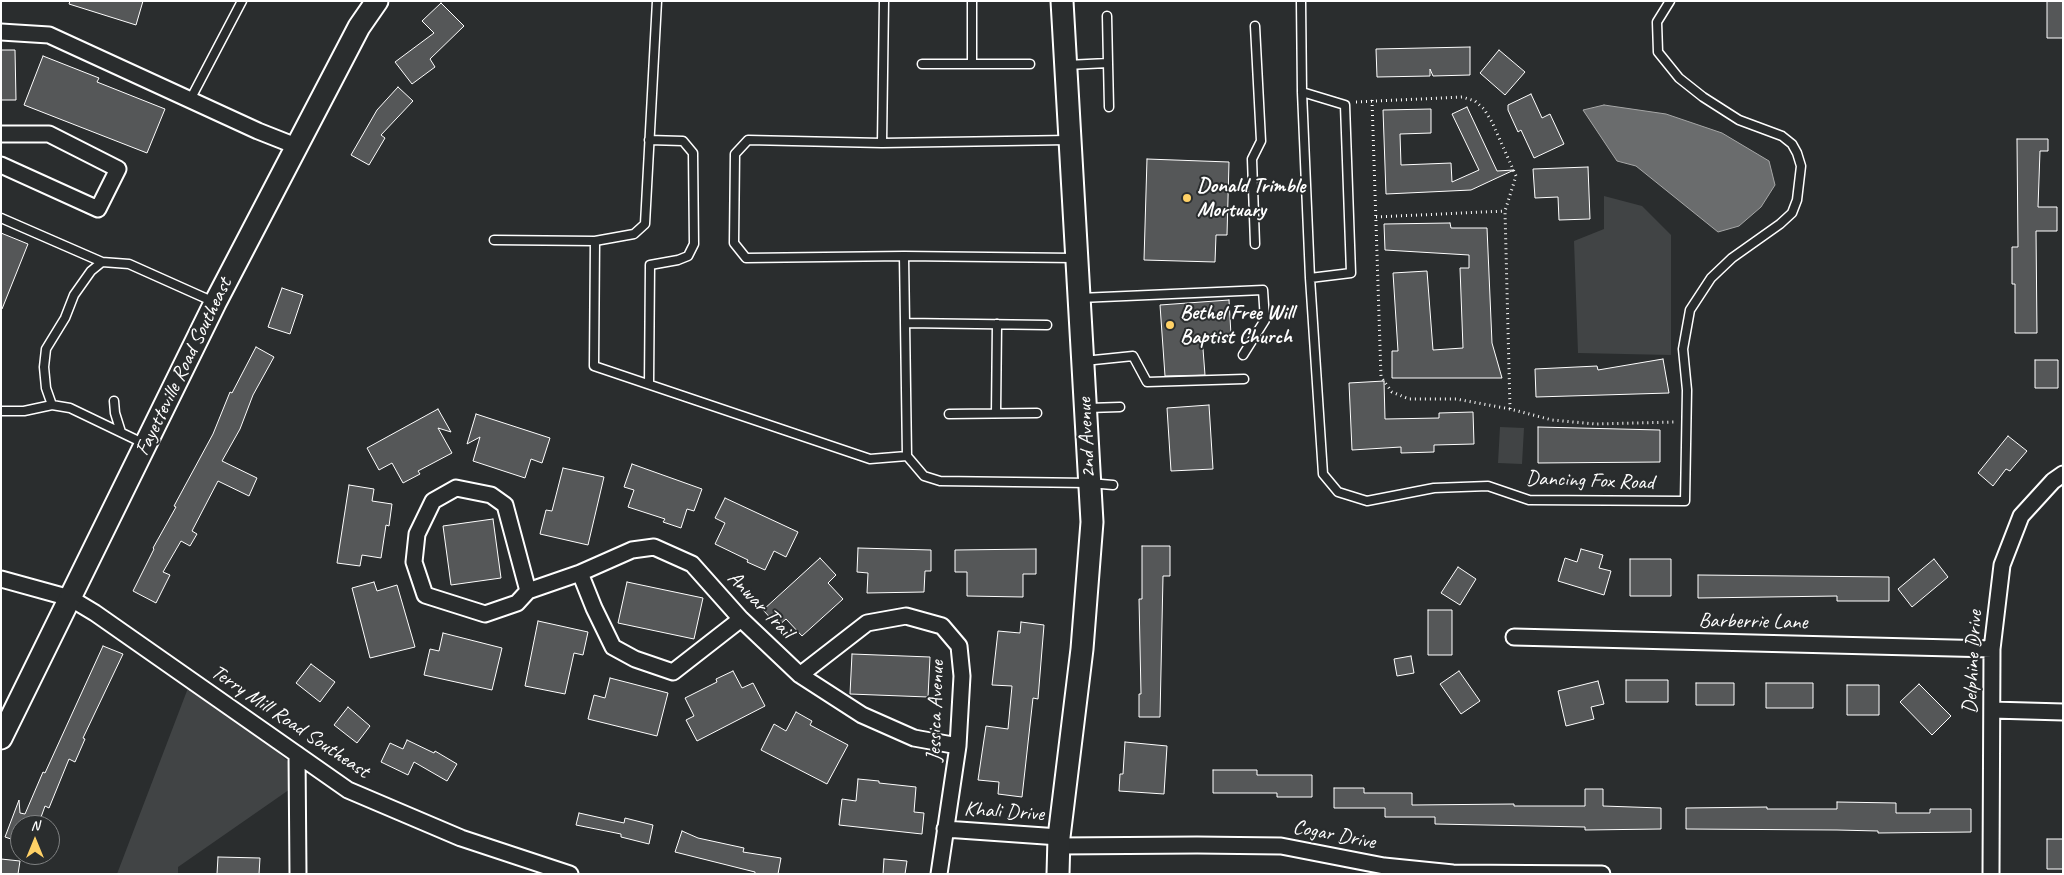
<!DOCTYPE html>
<html>
<head>
<meta charset="utf-8">
<style>
	body { margin:0 }
	#map { position:relative; width:2064px; height:875px; overflow:hidden; background:#2a2d2e; font-family:Caveat,sans-serif }
	canvas { display:block }
	.frame { position:absolute; inset:0; border:2px solid #fff; pointer-events:none }
	.north { position:absolute; left:10px; top:815px; width:50px; height:50px; box-sizing:border-box; background:#2a2d2e; border:1px solid #7f8182; border-radius:50%; rotate:0deg; font-size:14px; font-weight:700; line-height:20px; text-align:center; color:#fff }
	.north::after { content:''; display:block; margin:auto; width:18px; height:22px; background:#ffd166; clip-path:polygon(50% 0,100% 100%,50% 72%,0 100%) }
</style>
</head>
<body>
<div id="map">
<canvas width="2064" height="875"></canvas>
<div class="frame"></div>
<div class="north">N</div>
</div>
<script>
const g = document.querySelector('canvas').getContext('2d');
g.lineJoin = 'round';
function fill(path, color) {
  g.fillStyle = color;
  g.fill(path, 'evenodd');
}
function toPath(rows) {
  const path = new Path2D();
  for (const r of rows) {
    path.moveTo(r[0], r[1]);
    for (let i = 2; i < r.length; i += 2) path.lineTo(r[i], r[i + 1]);
  }
  return path;
}
function stroke(path, color, width, dash) {
  g.strokeStyle = color;
  g.lineWidth = width;
  g.lineCap = dash ? 'butt' : 'round';
  g.setLineDash(dash || []);
  g.stroke(path);
}
function write(font, color, halo, rows, align = 'center') {
  g.font = font + ' Caveat,sans-serif';
  g.lineWidth = 4;
  g.setLineDash([]);
  g.textBaseline = 'middle';
  g.strokeStyle = halo;
  g.fillStyle = color;
  for (const [text, x, y, turn = 0] of rows) {
    g.save();
    g.translate(x, y);
    g.rotate((+turn || 0) * Math.PI / 180);
    g.textAlign = isNaN(turn) ? turn : align;
    if (halo) g.strokeText(text, 0, 0);
    g.fillText(text, 0, 0);
    g.restore();
  }
}
const green = toPath([
	[1604,196,1642,206,1671,235,1671,355,1578,353,1574,241,1604,229],
	[1500,427,1524,428,1522,464,1498,463],
	[193,675,306,778,178,867,178,874,117,874]
]);
const water = toPath([
	[1604,105,1666,114,1722,133,1769,161,1775,185,1761,207,1739,226,1718,232,1636,166,1617,161,1583,110,1604,105]
]);
const building = toPath([
	[70,1,143,1,136,25,69,4,70,1],
	[2047,1,2063,1,2063,38,2047,38,2047,1],
	[441,3,464,26,430,59,435,67,412,84,395,62,434,33,422,21,441,3],
	[1470,47,1470,75,1433,76,1430,69,1430,76,1377,77,1376,49,1470,47],
	[1,50,15,50,16,100,1,100,1,50],
	[1499,50,1525,72,1505,95,1480,73,1499,50],
	[43,56,99,78,97,82,165,109,147,153,24,105,43,56],
	[398,87,413,101,381,135,385,138,369,165,351,155,377,110,398,87],
	[1531,94,1542,118,1550,114,1564,144,1534,158,1521,130,1518,132,1508,110,1508,105,1531,94],
	[1467,107,1497,171,1514,170,1471,190,1386,194,1383,110,1431,109,1431,133,1400,134,1401,165,1451,163,1452,182,1479,170,1452,114,1467,107],
	[2017,139,2048,139,2048,151,2040,151,2038,207,2057,207,2057,231,2036,231,2037,333,2015,333,2015,284,2012,284,2012,247,2018,247,2017,139],
	[1147,159,1229,162,1227,235,1216,235,1215,262,1144,260,1147,159],
	[1588,167,1590,219,1559,220,1558,197,1535,198,1533,169,1588,167],
	[1450,223,1451,228,1487,228,1492,343,1502,378,1392,378,1392,351,1398,351,1393,273,1427,271,1433,350,1463,348,1460,268,1469,268,1469,255,1385,250,1384,224,1450,223],
	[1,233,28,244,2,309,1,309,1,233],
	[282,288,303,295,290,334,268,327,282,288],
	[1229,300,1231,335,1202,336,1205,375,1165,376,1160,305,1229,300],
	[256,347,274,357,253,395,240,429,222,461,257,478,249,496,218,481,192,531,197,534,190,546,181,541,163,572,170,575,156,603,133,591,154,549,153,548,176,507,174,506,213,434,230,392,232,393,256,347],
	[1663,359,1669,393,1536,397,1535,369,1597,366,1598,370,1663,359],
	[2035,360,2058,360,2058,388,2035,388,2035,360],
	[1384,381,1385,419,1439,418,1439,413,1473,412,1474,444,1434,445,1434,452,1401,453,1401,447,1352,450,1349,383,1384,381],
	[1209,405,1213,469,1171,471,1167,408,1209,405],
	[438,409,451,432,438,428,452,453,418,471,420,474,403,483,392,463,379,470,367,448,438,409],
	[476,414,550,438,542,463,531,459,525,478,473,461,480,437,467,444,476,414],
	[1538,427,1660,430,1660,462,1538,463,1538,427],
	[2008,436,2027,451,2010,471,2006,469,1993,486,1978,473,2008,436],
	[632,464,702,489,694,511,687,509,681,528,663,522,665,519,628,507,634,490,624,487,632,464],
	[563,468,604,477,588,545,540,534,546,510,552,511,563,468],
	[349,485,374,489,372,501,392,504,389,526,386,525,381,558,362,555,360,566,337,563,349,485],
	[725,498,798,532,786,557,774,551,765,570,747,562,748,560,715,544,725,523,715,518,725,498],
	[493,519,501,578,451,585,443,526,493,519],
	[1142,546,1170,546,1170,576,1163,576,1160,717,1139,717,1139,694,1141,694,1139,599,1142,599,1142,546],
	[858,548,931,550,931,571,925,571,924,592,867,593,868,573,857,572,858,548],
	[1036,549,1036,574,1023,574,1023,597,967,596,967,572,955,572,955,550,1036,549],
	[1581,549,1603,555,1599,568,1611,571,1604,595,1558,581,1565,558,1577,562,1581,549],
	[820,558,836,575,828,583,843,599,802,636,786,619,778,626,763,610,820,558],
	[1630,559,1671,559,1671,596,1630,596,1630,559],
	[1934,559,1948,577,1912,607,1898,589,1934,559],
	[1458,567,1476,579,1460,605,1441,593,1458,567],
	[1698,575,1889,577,1889,601,1837,601,1837,596,1698,598,1698,575],
	[374,582,377,591,397,585,415,647,370,658,352,588,374,582],
	[627,582,703,598,694,639,618,623,627,582],
	[1428,610,1452,610,1452,655,1428,655,1428,610],
	[538,621,588,632,583,655,574,653,565,694,525,686,538,621],
	[1021,622,1044,625,1038,699,1033,698,1022,797,998,794,999,782,978,780,986,726,1008,729,1012,686,992,685,998,631,1020,633,1021,622],
	[443,633,502,648,492,690,424,675,430,649,439,651,443,633],
	[103,646,123,654,83,738,85,739,75,762,69,759,49,808,45,806,40,820,50,825,20,825,20,842,5,837,19,800,20,813,25,814,43,772,45,773,103,646],
	[852,654,930,657,928,697,850,694,852,654],
	[1411,656,1414,673,1397,676,1394,659,1411,656],
	[311,664,335,682,320,702,296,683,311,664],
	[733,671,742,688,753,683,765,706,697,741,686,720,694,716,685,698,717,682,716,679,733,671],
	[1459,671,1480,701,1461,714,1440,684,1459,671],
	[610,678,668,693,657,736,588,719,594,695,605,698,610,678],
	[1626,680,1668,680,1668,702,1626,702,1626,680],
	[1598,681,1604,704,1591,707,1594,719,1566,726,1558,691,1598,681],
	[1696,683,1734,683,1734,705,1696,705,1696,683],
	[1766,683,1813,683,1813,708,1766,708,1766,683],
	[1919,684,1951,716,1932,735,1900,702,1919,684],
	[1847,685,1879,685,1879,715,1847,715,1847,685],
	[348,707,370,726,357,743,334,725,348,707],
	[796,712,812,721,810,725,848,745,827,784,761,750,774,724,786,731,796,712],
	[407,740,434,753,435,751,457,764,447,781,414,762,408,775,381,762,390,743,403,749,407,740],
	[1125,742,1167,746,1164,794,1119,791,1120,774,1123,774,1125,742],
	[1213,770,1257,770,1257,775,1312,775,1312,797,1277,797,1277,793,1213,793,1213,770],
	[858,779,879,781,879,783,916,787,914,812,924,813,922,834,839,825,842,799,856,801,858,779],
	[1334,788,1364,788,1364,793,1412,793,1412,805,1514,804,1514,806,1585,806,1585,789,1603,789,1603,806,1661,808,1661,829,1585,830,1585,827,1435,824,1435,817,1385,817,1385,808,1334,808,1334,788],
	[1837,802,1896,803,1896,813,1930,813,1930,809,1971,809,1971,832,1878,833,1878,831,1837,830,1686,829,1686,808,1767,807,1767,809,1837,809,1837,802],
	[579,813,624,823,625,818,653,825,649,844,621,837,621,834,576,825,579,813],
	[682,831,698,838,744,848,743,852,781,858,778,874,755,874,755,872,675,852,682,831],
	[2047,839,2063,839,2063,869,2047,869,2047,839],
	[218,857,260,858,259,874,217,874,218,857],
	[1,859,20,861,18,874,1,874,1,859],
	[884,859,907,861,905,874,883,874,884,859]
]);
const path = toPath([
	[1372,100,1381,377,1392,392,1409,399,1456,399,1510,409,1552,420,1595,424,1677,422],
	[1356,102,1462,97,1475,101,1484,109,1492,122,1516,176,1505,211,1510,409],
	[1376,217,1505,211]
]);
const lane = toPath([
	[657,1,645,224,634,234,595,241,594,366,870,459,907,456],
	[884,1,882,143,1068,140],
	[972,1,972,64],
	[1301,1,1302,92,1310,278,1323,474,1338,492,1367,501,1434,488,1488,486,1529,500,1685,501,1687,390,1683,349,1690,310,1711,278,1732,258,1780,224,1792,213,1797,200,1801,166,1797,153,1792,144,1782,136,1739,120,1703,97,1679,78,1658,52,1657,22,1670,1],
	[1255,26,1261,141,1252,159,1255,244],
	[1108,63,1109,107],
	[922,64,1030,64],
	[1067,65,1108,63,1107,16],
	[1302,92,1345,105,1351,273,1310,278],
	[190,100,242,1],
	[882,143,748,140,735,154,734,243,746,258,904,256],
	[1,218,102,262,129,264,214,302],
	[494,240,595,241],
	[1074,258,904,256,907,456,924,476,940,481,1089,483,1113,485],
	[1080,298,1263,290,1265,320,1243,355],
	[906,323,1047,325],
	[1084,361,1133,356,1147,382,1244,379],
	[649,384,650,265,678,260,688,256,694,244,693,153,683,141,649,140],
	[114,401,115,413,121,432],
	[52,405,46,388,44,367,46,349,65,318,74,295,91,271,102,262],
	[1088,408,1120,407],
	[1,411,24,411,52,405,70,408,145,444],
	[996,413,997,324],
	[949,414,1037,413]
]);
const street = toPath([
	[1,32,49,35,258,131,296,146],
	[1,134,49,134,118,169,98,209,1,165],
	[580,573,594,608,613,647,635,659,673,672,741,619],
	[1,579,70,598,95,613,348,790,461,838,570,874],
	[528,591,505,505,491,495,456,488,433,501,417,534,414,562,425,595,485,614,517,603,528,591,580,573,632,550,654,547,692,564,741,619,800,675,862,715,914,738,958,746],
	[1514,637,1992,649],
	[800,675,867,623,906,616,942,626,959,646,962,676,958,746,939,874],
	[1992,710,2063,712],
	[297,754,298,874],
	[945,829,1059,837],
	[1058,846,1197,845,1281,846,1384,866,1453,873,1602,874],
	[1991,874,1992,649,2002,565,2021,516,2053,481,2063,474]
]);
const secondary = toPath([
	[1,738,215,303,359,27,377,1],
	[1058,874,1059,837,1082,649,1092,522,1062,1]
]);
const markers = [
	[1187,198,5,"#ffd166"],
	[1170,325,5,"#ffd166"]
];
const poiNames = [
	["Donald Trimble",1197,186],
	["Mortuary",1197,210],
	["Bethel Free Will",1180,313],
	["Baptist Church",1180,337]
];
const streetNames = [
	["Fayetteville Road Southeast",184,367,-64],
	["2nd Avenue",1087,438,-93],
	["Dancing Fox Road",1590,481,2],
	["Anwar Trail",760,605,46],
	["Barberrie Lane",1753,622,1],
	["Delphine Drive",1973,662,-87],
	["Jessica Avenue",936,711,-88],
	["Terry Mill Road Southeast",290,722,34],
	["Khali Drive",1004,812,4],
	["Cogar Drive",1334,835,11]
];
fill(green, '#414445');
fill(water, '#6a6c6d');
stroke(water, '#a6a7a7', 1);
fill(building, '#555758');
stroke(building, '#fff', 1);
stroke(lane, '#fff', 11);
stroke(street, '#fff', 19);
stroke(secondary, '#fff', 25);
stroke(path, '#fff', 3, [1, 4]);
stroke(lane, '#2a2d2e', 8);
stroke(street, '#2a2d2e', 15);
stroke(secondary, '#2a2d2e', 21);
for (const [x, y, r, color] of markers) {
  const dot = new Path2D();
  dot.arc(x, y, r, 0, 2 * Math.PI);
  g.fillStyle = color;
  g.fill(dot);
  stroke(dot, '#2a2d2e', 2);
}
write('bold 21px', '#fff', '#2a2d2e', poiNames, 'left');
write('21px', '#fff', '#2a2d2e', streetNames);
</script>
</body>
</html>
